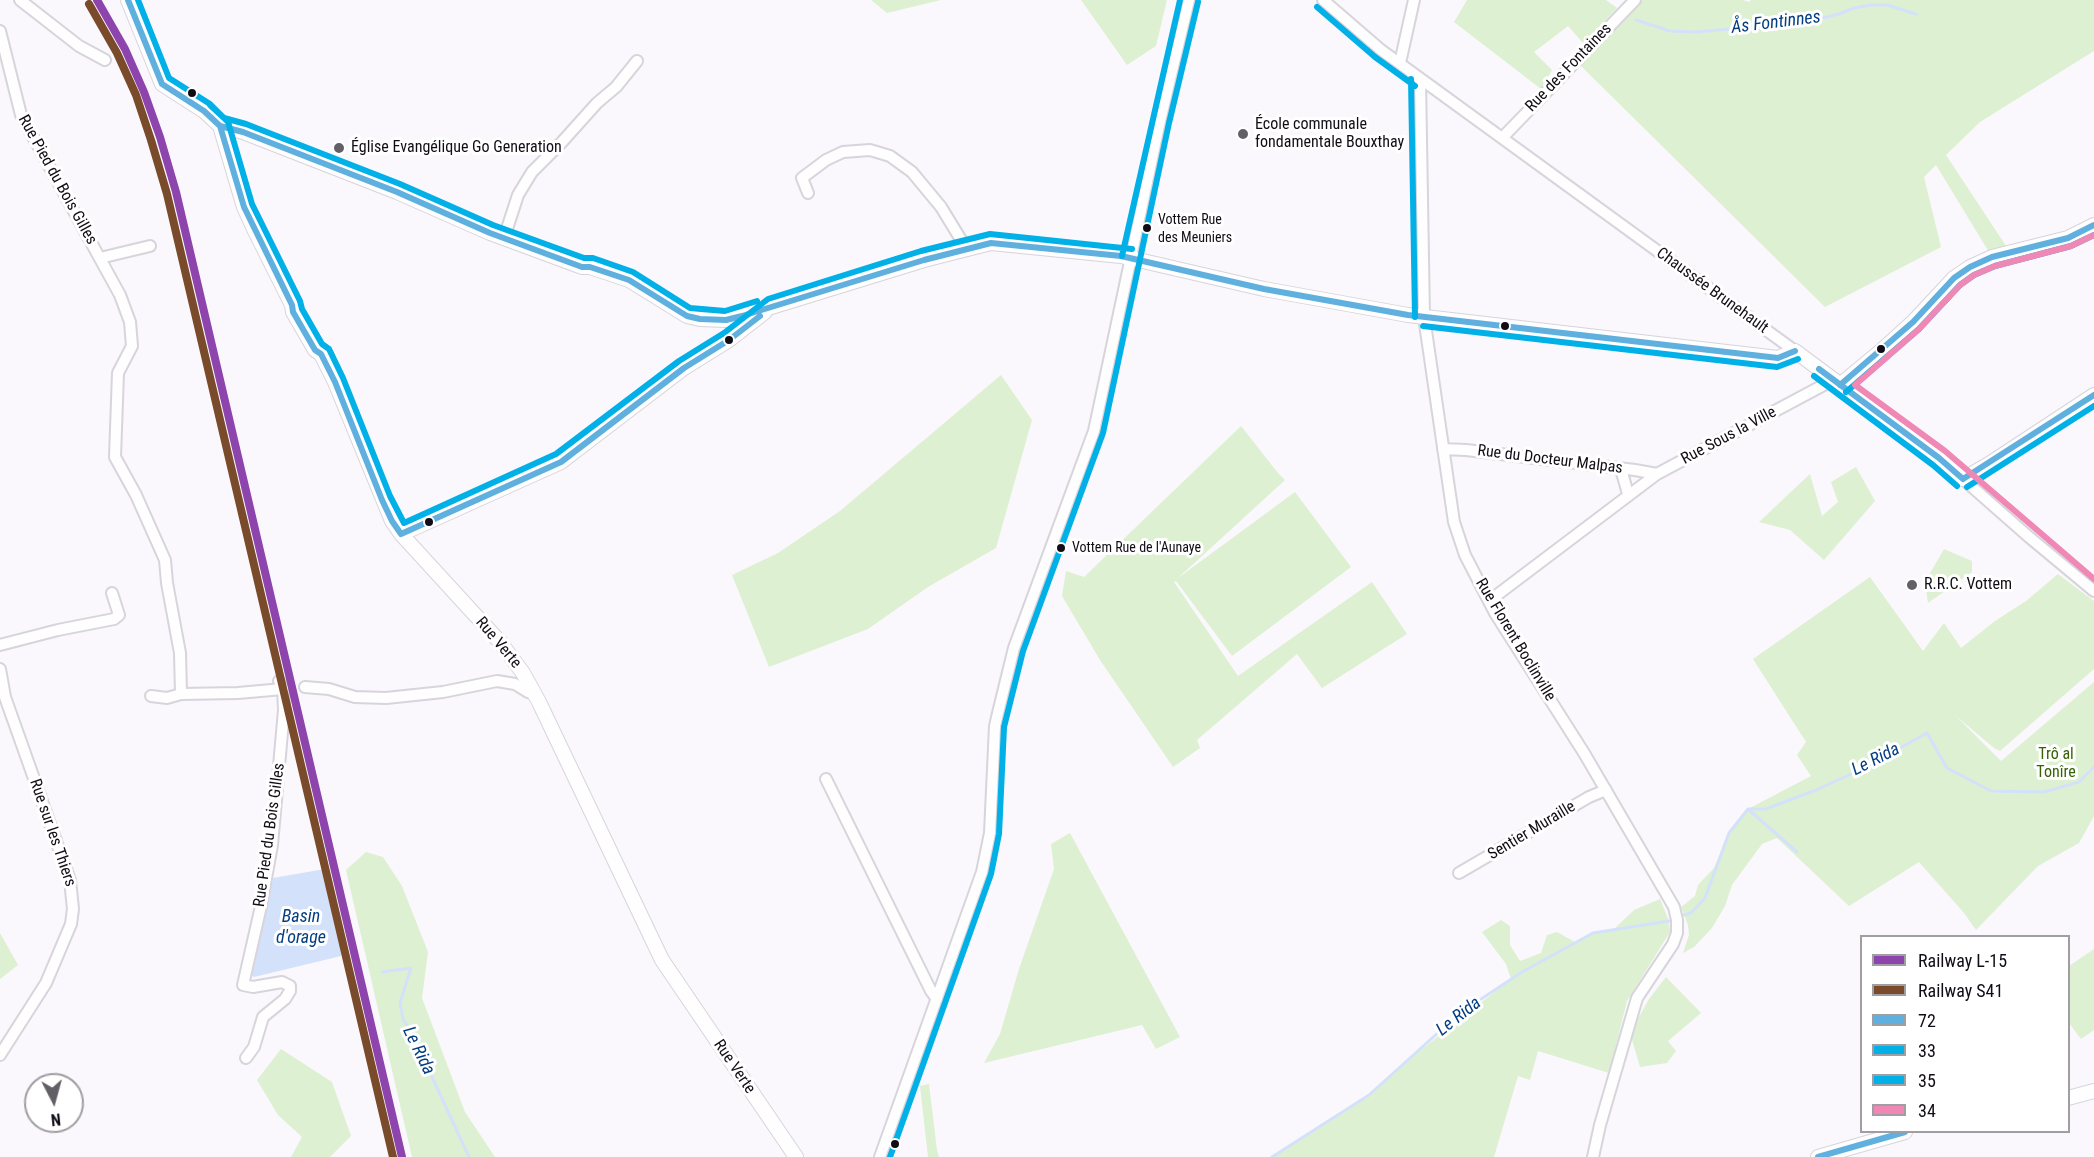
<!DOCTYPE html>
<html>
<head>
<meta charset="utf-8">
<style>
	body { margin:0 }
	#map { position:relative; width:2094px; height:1157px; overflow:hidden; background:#faf8fc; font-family:"Roboto Condensed",sans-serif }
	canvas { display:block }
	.legend { position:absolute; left:1860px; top:935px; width:210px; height:198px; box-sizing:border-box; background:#fff; border:2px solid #a09ea2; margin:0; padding:8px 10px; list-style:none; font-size:18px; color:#110c16 }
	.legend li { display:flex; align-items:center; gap:12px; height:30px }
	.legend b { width:30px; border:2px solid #a09ea2 }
	.north { position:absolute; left:24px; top:1073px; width:60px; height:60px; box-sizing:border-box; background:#fff; border:2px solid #a09ea2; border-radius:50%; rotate:174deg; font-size:16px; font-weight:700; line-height:24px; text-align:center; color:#110c16 }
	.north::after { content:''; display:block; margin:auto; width:21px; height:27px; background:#635f66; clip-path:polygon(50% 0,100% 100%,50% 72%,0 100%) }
</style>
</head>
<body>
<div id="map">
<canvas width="2094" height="1157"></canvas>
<ul class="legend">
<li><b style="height:8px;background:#8e44ad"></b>Railway L-15</li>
<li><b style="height:8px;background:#7a4b2a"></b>Railway S41</li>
<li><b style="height:8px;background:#5fb0de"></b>72</li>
<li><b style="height:8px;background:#01b0e7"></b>33</li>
<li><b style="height:8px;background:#01b0e7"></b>35</li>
<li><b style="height:8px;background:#f088b6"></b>34</li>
</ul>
<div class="north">N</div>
</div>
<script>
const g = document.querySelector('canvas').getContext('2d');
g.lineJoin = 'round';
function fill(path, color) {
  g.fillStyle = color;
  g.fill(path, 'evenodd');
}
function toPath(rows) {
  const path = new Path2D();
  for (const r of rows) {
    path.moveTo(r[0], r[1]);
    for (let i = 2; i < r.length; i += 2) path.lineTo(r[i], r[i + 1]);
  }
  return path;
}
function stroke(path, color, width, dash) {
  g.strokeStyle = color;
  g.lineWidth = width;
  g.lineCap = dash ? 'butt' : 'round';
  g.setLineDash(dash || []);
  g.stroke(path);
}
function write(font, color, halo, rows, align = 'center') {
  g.font = font + ' "Roboto Condensed",sans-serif';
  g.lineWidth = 6;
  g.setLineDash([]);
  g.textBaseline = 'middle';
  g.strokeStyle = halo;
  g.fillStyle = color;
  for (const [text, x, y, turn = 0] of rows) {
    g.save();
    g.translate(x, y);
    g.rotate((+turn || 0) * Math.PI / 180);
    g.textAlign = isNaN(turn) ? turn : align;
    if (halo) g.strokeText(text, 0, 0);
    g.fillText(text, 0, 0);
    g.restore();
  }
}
const green = toPath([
	[871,0,941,0,887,13],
	[1081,0,1167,0,1156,46,1127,65],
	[1467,0,1606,0,1617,8,1583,43,1568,26,1534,52,1552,70,1541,89,1454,22],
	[1639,0,1743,0,1749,2,1751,0,2094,0,2094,51,1980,122,1946,155,2010,252,1992,257,1936,165,1924,177,1941,247,1825,307,1579,64],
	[1001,375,1032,420,996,548,928,587,868,629,769,667,732,575,778,553,840,511],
	[1241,426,1278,473,1285,480,1178,578,1295,492,1351,567,1232,656,1176,581,1174,582,1238,676,1372,582,1407,634,1322,688,1297,654,1197,740,1200,748,1173,767,1100,660,1062,596,1066,571,1084,577],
	[1856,467,1875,501,1824,560,1790,530,1759,522,1810,474,1822,516,1838,502,1831,482],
	[1944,549,1972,561,1972,572,1928,603,1925,582],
	[2058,574,2094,601,2094,669,2000,751,1994,748,1956,716,2001,761,2094,682,2094,816,2079,843,2038,866,1976,930,1964,913,1919,862,1849,906,1777,838,1762,844,1732,885,1725,906,1712,928,1694,947,1683,953,1689,935,1688,925,1681,907,1695,896,1698,885,1714,868,1729,833,1748,809,1811,776,1797,755,1806,742,1753,659,1870,577,1923,651,1944,623,1961,648,1995,621,2026,601],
	[1070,833,1180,1037,1156,1049,1142,1025,984,1063,1000,1034,1019,969,1054,869,1051,844],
	[366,852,383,857,402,886,428,952,422,998,465,1112,495,1157,412,1157,346,870],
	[1660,899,1669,921,1670,932,1627,1001,1609,1073,1538,1051,1530,1080,1518,1076,1494,1157,1272,1157,1369,1095,1403,1064,1511,979,1506,964,1482,932,1501,920,1510,926,1510,945,1520,961,1541,953,1547,935,1557,932,1575,942,1593,933,1612,931,1634,910],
	[0,933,18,965,0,979],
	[2094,949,2094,1030,2081,1039,2069,1023,2069,966],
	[1666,977,1701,1013,1668,1041,1676,1051,1667,1063,1640,1067,1630,1033,1649,999],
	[281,1049,332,1082,351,1136,330,1157,291,1157,302,1137,278,1115,257,1080],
	[929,1084,937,1150,939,1157,928,1157,920,1086]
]);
const water = toPath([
	[325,869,340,926,341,956,254,977,252,976,273,878]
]);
const stream = toPath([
	[1636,20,1670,31,1696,32,1778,25,1799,20,1814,20,1839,14,1854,8,1871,5,1887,5,1916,14],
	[1749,810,1797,852],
	[1684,915,1691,913,1705,898,1729,833,1748,809,1766,809,1816,790,1860,770,1927,733,1947,768,1991,791,2044,792,2079,782,2094,767],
	[382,972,411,968,400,1003,403,1019,413,1036,469,1157],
	[1272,1157,1369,1095,1460,1013,1522,972,1593,933,1669,921]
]);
const minor = toPath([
	[20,0,79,46,105,60],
	[1323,0,1381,50,1795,351],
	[0,31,21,115,120,295,130,322,132,346,118,373,115,457,136,495,165,560,167,583,180,653,181,694],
	[1400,63,1414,0],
	[1420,79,1424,317,1454,522,1465,555,1495,613,1584,753,1674,907,1677,920,1677,933,1673,944,1637,998,1600,1125,1593,1157],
	[1503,137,1635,0],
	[808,193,802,178,826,160,843,152,870,150,890,156,912,172,941,207,966,248],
	[504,238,518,195,532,172,562,142,597,103,616,87,637,61],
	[100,258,150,246],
	[1443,449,1466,450,1635,470,1657,474],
	[1621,469,1628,494],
	[1963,479,2029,537,2094,591],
	[1489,601,1657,474,1833,380],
	[0,645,58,630,114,619,119,615,112,593],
	[0,669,5,697,70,880,73,909,71,924,46,983,0,1055],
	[305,687,329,689,355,697,386,698,443,692,497,681,515,684,528,692,534,693],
	[151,696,167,698,181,694,238,693,283,689],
	[826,779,931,991,937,999],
	[1459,873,1589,797,1606,790],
	[246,1058,254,1047,263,1017,285,999,290,991,290,986,282,982,253,987,243,985,261,906,272,845,284,710,283,689,279,681],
	[880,1157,982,872,990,833,995,726,998,713,1014,648,1094,431,1160,121,1189,0]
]);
const tertiary = toPath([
	[128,0,162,84,204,111,220,126,244,207,254,229,292,305,293,312,315,350,321,354,335,382,392,521,401,534,500,642,523,673,539,702,662,960,796,1157],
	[220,126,243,132,397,192,490,233,582,267,590,267,629,280,687,316,700,319,726,320,742,316,924,260,991,243,1121,256,1264,289,1408,315,1778,358,1795,351,1939,458,1963,479,1989,464,2094,395],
	[1840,385,1881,351,1913,322,1954,278,1970,267,1992,257,2068,238,2094,225],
	[401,534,561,462,684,368,729,340,765,312],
	[2068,1098,2094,1091],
	[1818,1157,1905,1132]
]);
const bus1 = toPath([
	[128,0,162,84,204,111,220,126,243,132,397,192,490,233,582,267,590,267,629,280,687,316,700,319,726,320,742,316,924,260,991,243,1121,256,1264,289,1408,315,1778,358,1795,351],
	[204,111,220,126,244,207,292,305,293,312,315,350,321,354,335,382,382,500,392,521,401,534],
	[1819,369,1939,458,1963,479],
	[1840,385,1913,322,1954,278,1970,267,1992,257,2068,238,2094,225],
	[1963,479,2094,395],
	[401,534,561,462,684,368,729,340,760,316],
	[1818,1157,1905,1132]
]);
const bus2 = toPath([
	[1317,7,1375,57,1415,86],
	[1411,79,1415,317],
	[1423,326,1777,367,1798,359],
	[1814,376,1933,465,1957,486],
	[1846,392,1919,329,1960,285,1974,275,1995,266,2071,246,2094,235],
	[1967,487,2094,406],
	[890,1157,991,874,999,834,1004,727,1023,651,1103,433,1169,123,1198,2]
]);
const bus3 = toPath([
	[138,0,169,78,210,104,228,122,252,204,300,301,302,309,322,344,329,349,343,378,390,496,404,523,556,454,679,361,724,333,768,299,921,251,990,234,1132,249],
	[210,105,224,118,246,124,400,184,493,225,584,258,593,258,633,272,690,308,725,311,757,301],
	[1122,256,1180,0]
]);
const bus4 = toPath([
	[2094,235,2071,246,1995,266,1974,275,1960,285,1919,329,1855,385,1945,451,2094,579]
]);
const rail1 = toPath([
	[97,0,125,49,144,92,160,137,176,192,402,1157]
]);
const rail2 = toPath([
	[89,4,117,53,136,95,151,140,167,194,393,1157]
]);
const markers = [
	[192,93,5,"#110c16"],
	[1243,134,6,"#635f66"],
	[339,148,6,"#635f66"],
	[1147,228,5,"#110c16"],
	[1505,326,5,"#110c16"],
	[729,340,5,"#110c16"],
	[1881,349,5,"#110c16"],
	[429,522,5,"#110c16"],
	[1061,548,5,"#110c16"],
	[1912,585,6,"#635f66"],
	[895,1144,5,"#110c16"]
];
const busNames = [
	["Vottem Rue",1158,220],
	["des Meuniers",1158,238],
	["Vottem Rue de l'Aunaye",1072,548]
];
const streetNames = [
	["Rue des Fontaines",1569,68,-46],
	["Rue Pied du Bois Gilles",57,180,61],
	["Chaussée Brunehault",1712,291,36],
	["Rue Sous la Ville",1729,436,-28],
	["Rue du Docteur Malpas",1550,460,7],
	["Rue Florent Boclinville",1515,640,59],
	["Rue Verte",498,643,50],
	["Sentier Muraille",1532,831,-31],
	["Rue sur les Thiers",52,833,71],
	["Rue Pied du Bois Gilles",270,835,-82],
	["Rue Verte",734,1067,56]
];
const poiNames = [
	["École communale",1255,125],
	["fondamentale Bouxthay",1255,143],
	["Église Evangélique Go Generation",351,148],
	["R.R.C. Vottem",1924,585]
];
const parkNames = [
	["Trô al",2056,755],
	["Tonîre",2056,773]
];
const waterNames = [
	["Ås Fontinnes",1776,23,-7],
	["Le Rida",1876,760,-27],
	["Basin",301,917],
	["d'orage",301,938],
	["Le Rida",1459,1017,-38],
	["Le Rida",418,1051,64]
];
fill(green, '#ddf0d2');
fill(water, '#d3e2fa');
stroke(stream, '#d3e2fa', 3);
stroke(minor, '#d7d4db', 14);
stroke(tertiary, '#d7d4db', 16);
stroke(minor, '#fefeff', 10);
stroke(tertiary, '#fefeff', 14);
stroke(bus1, '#5fb0de', 6);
stroke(bus2, '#01b0e7', 6);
stroke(bus3, '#01b0e7', 6);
stroke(bus4, '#f088b6', 6);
stroke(rail1, '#8e44ad', 8);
stroke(rail2, '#7a4b2a', 8);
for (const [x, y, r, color] of markers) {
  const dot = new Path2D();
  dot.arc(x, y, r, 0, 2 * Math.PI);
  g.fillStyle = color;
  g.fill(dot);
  stroke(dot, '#fff', 2);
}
write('14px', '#110c16', '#fff', busNames, 'left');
write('16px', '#110c16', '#fff', streetNames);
write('16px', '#110c16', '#fff', poiNames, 'left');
write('16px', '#356304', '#fff', parkNames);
write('italic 18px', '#043e82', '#fff', waterNames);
</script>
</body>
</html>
